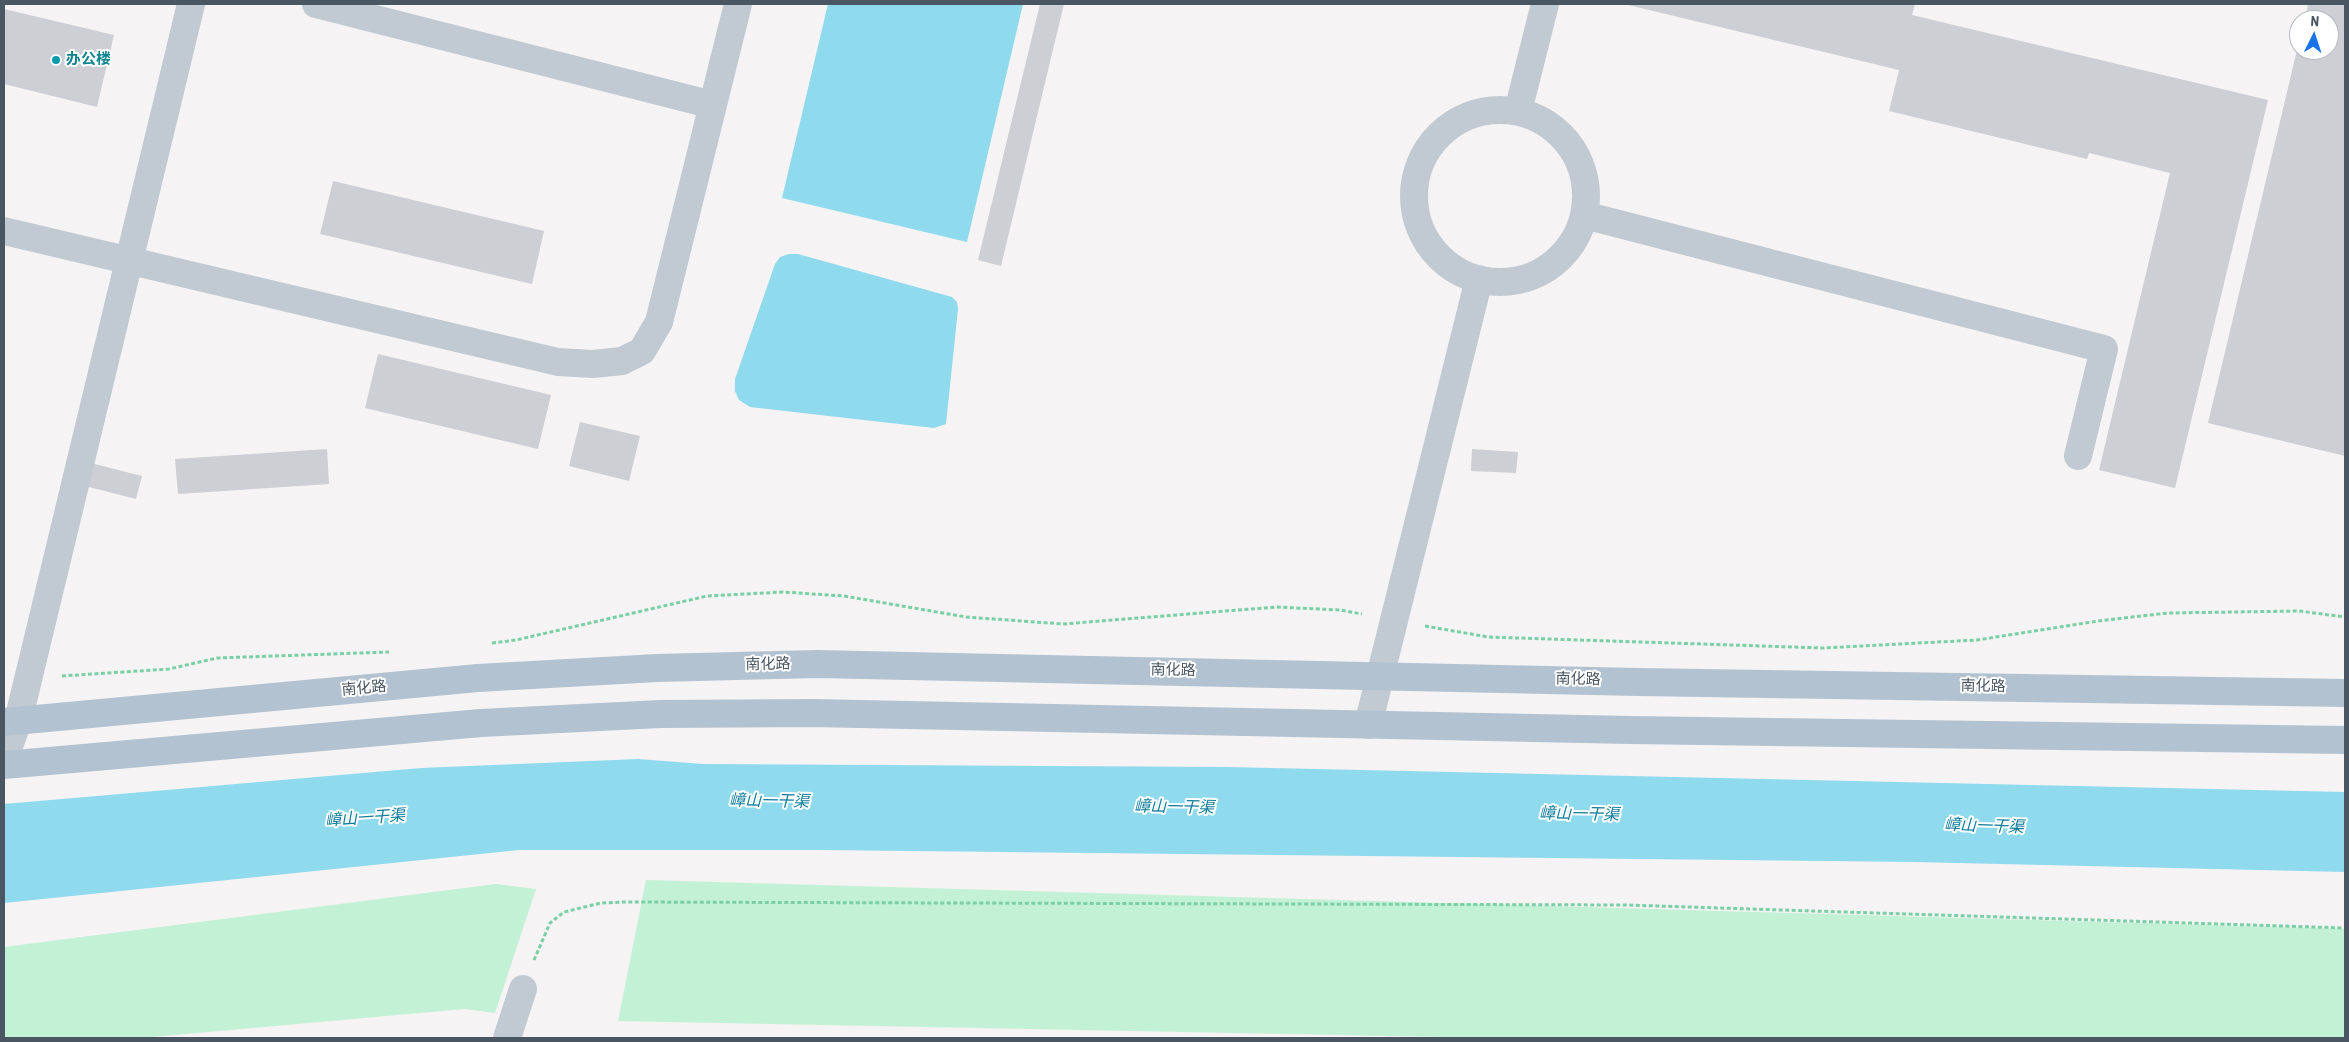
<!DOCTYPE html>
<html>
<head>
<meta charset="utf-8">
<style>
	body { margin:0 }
	#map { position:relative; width:2349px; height:1042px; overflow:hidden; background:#f5f3f3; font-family:"Roboto Condensed",sans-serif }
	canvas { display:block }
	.frame { position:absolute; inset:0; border:5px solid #4a5661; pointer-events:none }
	.north { position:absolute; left:2289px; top:10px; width:50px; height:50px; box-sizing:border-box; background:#fff; border:1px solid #b7bbc0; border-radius:50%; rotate:4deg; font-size:14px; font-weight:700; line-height:20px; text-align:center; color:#4a5661 }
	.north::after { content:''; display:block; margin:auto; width:18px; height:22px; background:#1a73e8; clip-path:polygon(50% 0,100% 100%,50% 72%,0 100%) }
</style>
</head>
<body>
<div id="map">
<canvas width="2349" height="1042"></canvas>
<div class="frame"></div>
<div class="north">N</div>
</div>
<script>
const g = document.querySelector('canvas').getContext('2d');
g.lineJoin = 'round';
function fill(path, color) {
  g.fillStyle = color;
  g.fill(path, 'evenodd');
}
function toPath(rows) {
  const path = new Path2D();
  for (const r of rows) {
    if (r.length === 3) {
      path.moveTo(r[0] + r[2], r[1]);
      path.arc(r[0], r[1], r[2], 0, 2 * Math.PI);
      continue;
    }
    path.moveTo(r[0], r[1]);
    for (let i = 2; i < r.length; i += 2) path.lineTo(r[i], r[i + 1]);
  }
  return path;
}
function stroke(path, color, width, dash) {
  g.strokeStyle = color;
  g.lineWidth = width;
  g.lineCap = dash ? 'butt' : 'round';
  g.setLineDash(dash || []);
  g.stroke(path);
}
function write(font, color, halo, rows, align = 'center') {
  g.font = font + ' "Roboto Condensed","Noto Sans SC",sans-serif';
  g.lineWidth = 4;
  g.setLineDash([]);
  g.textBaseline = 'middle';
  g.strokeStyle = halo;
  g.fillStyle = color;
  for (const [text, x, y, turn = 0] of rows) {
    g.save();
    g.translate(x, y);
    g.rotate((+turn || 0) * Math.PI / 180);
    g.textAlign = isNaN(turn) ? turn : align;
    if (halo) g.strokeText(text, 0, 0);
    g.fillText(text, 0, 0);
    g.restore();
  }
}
const green = toPath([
	[646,880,2345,929,2345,1038,1491,1038,618,1021],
	[496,884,536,889,495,1013,465,1009,141,1038,4,1038,4,947]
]);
const water = toPath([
	[828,4,1023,4,967,242,782,198],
	[789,254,798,254,952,297,957,302,958,309,946,424,934,428,750,407,739,400,735,391,735,379,775,264,780,257],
	[638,759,703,764,1227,767,2345,792,2345,872,1914,862,819,850,519,850,4,903,4,804,421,768]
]);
const building = toPath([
	[1040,4,1064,4,1001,266,978,260],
	[1624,4,1915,4,1912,15,2268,100,2175,488,2099,470,2170,173,2089,153,2087,159,1889,111,1899,70],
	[2308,4,2345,4,2345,456,2208,423,2298,46,2299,50,2329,50,2329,20,2305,20],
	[4,9,114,35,97,107,4,84],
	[333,181,544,231,532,284,320,234],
	[378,354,551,395,538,449,365,408],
	[580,422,640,436,629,481,569,466],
	[327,449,329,484,178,494,175,459],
	[1472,449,1518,452,1516,473,1471,471],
	[91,463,142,476,136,499,85,486]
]);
const path = toPath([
	[1425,626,1488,637,1823,648,1977,640,2098,621,2168,613,2299,611,2345,617],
	[492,643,516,640,707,596,783,592,844,596,966,617,1063,624,1276,607,1340,610,1362,614],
	[62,676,169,669,217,658,389,652],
	[534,960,550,923,564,912,601,903,624,902,1626,905,2345,928]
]);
const minor = toPath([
	[316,4,713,105],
	[1500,196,86],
	[1518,111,1545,4],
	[1584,215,2104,349,2078,456],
	[4,231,558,362,593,364,622,361,642,351,659,322,738,4],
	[1368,725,1479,279],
	[4,760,18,721,191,4],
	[507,1038,523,989]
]);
const major = toPath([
	[4,722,478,678,657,668,817,664,1638,682,2345,693],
	[4,765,481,723,660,714,812,713,1630,730,2345,740]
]);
const markers = [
	[56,60,5,"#0f9aa8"]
];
const cultureNames = [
	["办公楼",66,60]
];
const streetNames = [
	["南化路",768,665,-1],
	["南化路",1173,671,1],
	["南化路",1578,680,1],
	["南化路",1983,687,1],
	["南化路",364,689,-5]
];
const waterNames = [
	["嶂山一干渠",769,802,1],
	["嶂山一干渠",1174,808,1],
	["嶂山一干渠",1579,815,1],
	["嶂山一干渠",365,819,-4],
	["嶂山一干渠",1984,827,2]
];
fill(green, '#c3f1d5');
fill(water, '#90daee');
fill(building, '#cdcfd5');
stroke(path, '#7ad0a6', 3, [4, 2.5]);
stroke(minor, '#c1cad2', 28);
stroke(major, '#b3c2d1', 28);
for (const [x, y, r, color] of markers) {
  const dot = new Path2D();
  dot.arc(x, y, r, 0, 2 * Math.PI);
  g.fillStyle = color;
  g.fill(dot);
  stroke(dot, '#fff', 2);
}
write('bold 15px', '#0d838f', '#fff', cultureNames, 'left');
write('15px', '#4a5661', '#fff', streetNames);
write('italic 16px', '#0c7c9b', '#fff', waterNames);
</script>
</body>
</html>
